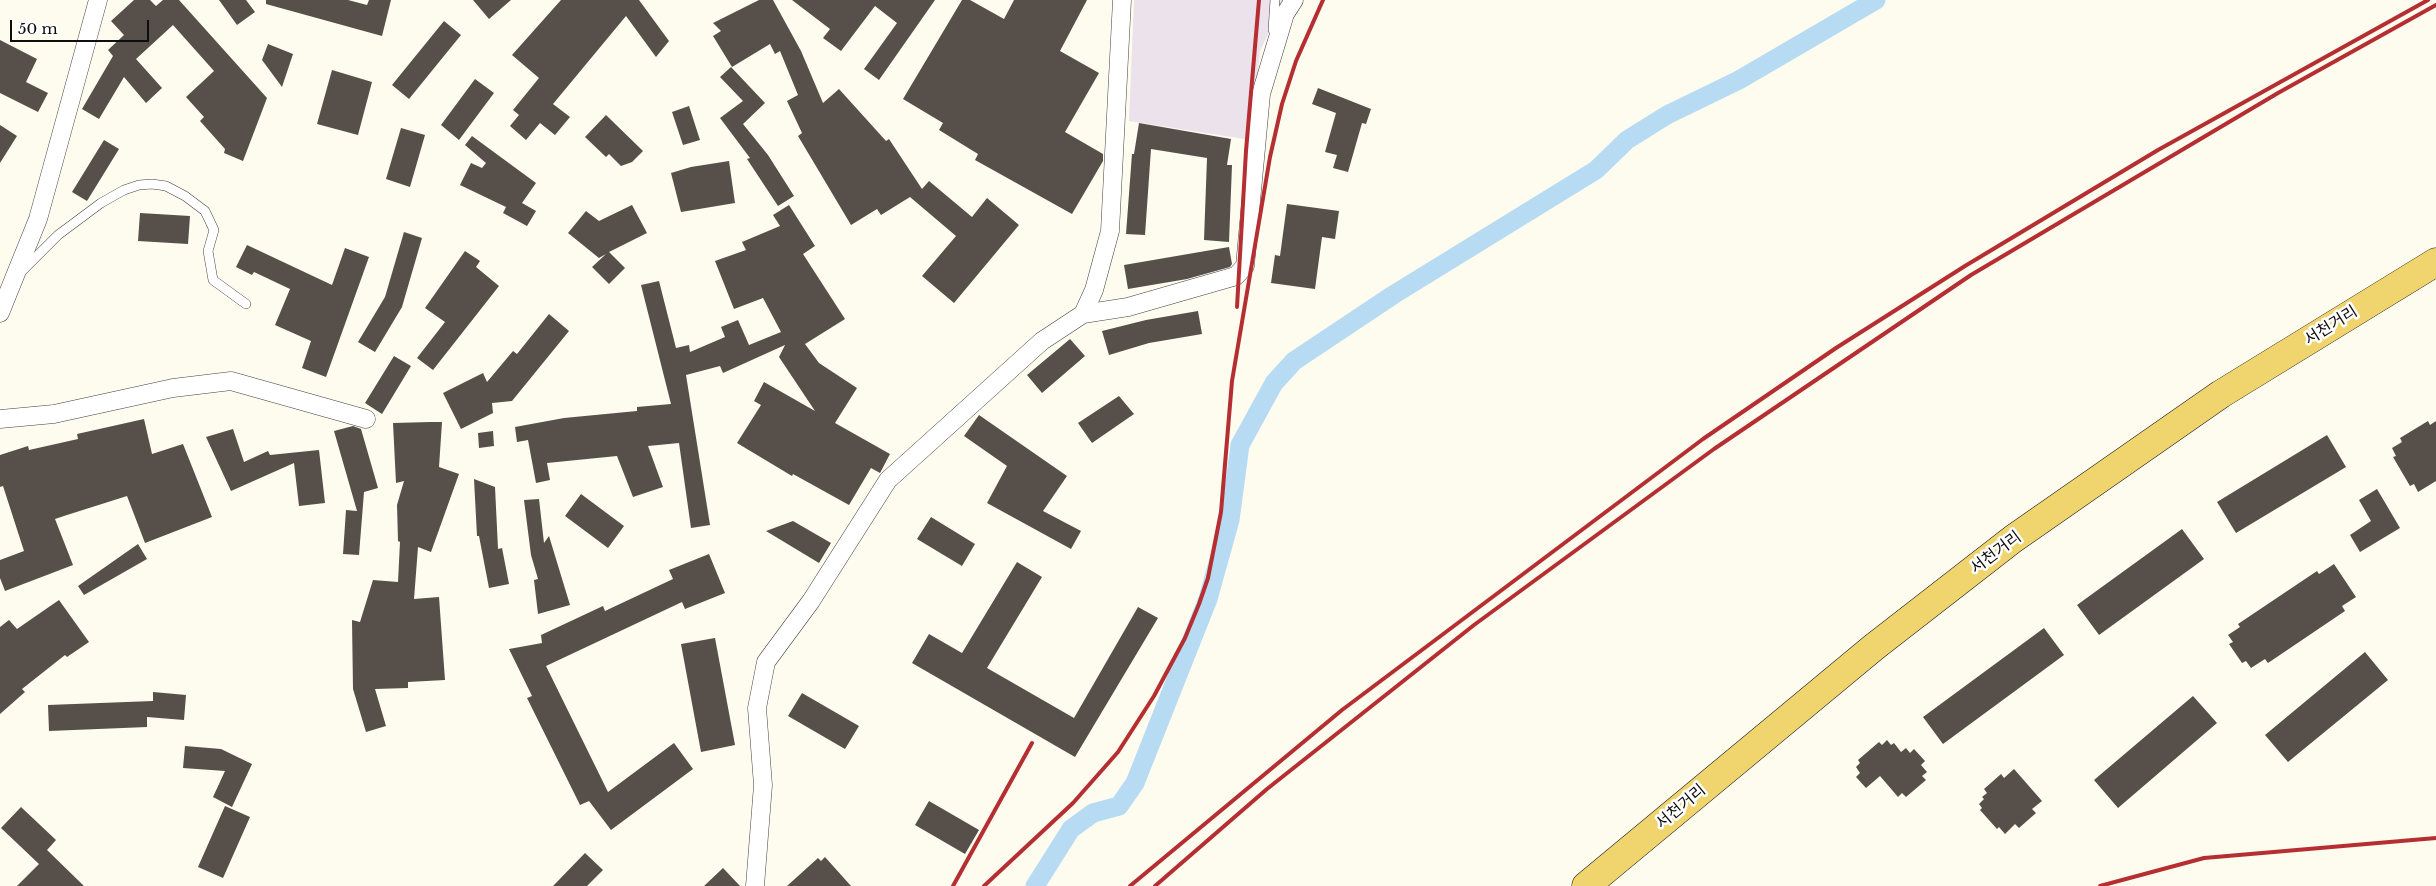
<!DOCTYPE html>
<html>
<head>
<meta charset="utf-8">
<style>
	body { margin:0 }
	#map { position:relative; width:2436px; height:886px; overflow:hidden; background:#fefbef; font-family:"Libre Baskerville",serif }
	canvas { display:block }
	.scale { position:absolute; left:10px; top:20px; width:139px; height:22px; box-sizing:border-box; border:2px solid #0e0e0e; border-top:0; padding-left:6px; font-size:15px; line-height:18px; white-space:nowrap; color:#0e0e0e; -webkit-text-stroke:4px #fff; paint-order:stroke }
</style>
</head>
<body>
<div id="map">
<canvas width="2436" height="886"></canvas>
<div class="scale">50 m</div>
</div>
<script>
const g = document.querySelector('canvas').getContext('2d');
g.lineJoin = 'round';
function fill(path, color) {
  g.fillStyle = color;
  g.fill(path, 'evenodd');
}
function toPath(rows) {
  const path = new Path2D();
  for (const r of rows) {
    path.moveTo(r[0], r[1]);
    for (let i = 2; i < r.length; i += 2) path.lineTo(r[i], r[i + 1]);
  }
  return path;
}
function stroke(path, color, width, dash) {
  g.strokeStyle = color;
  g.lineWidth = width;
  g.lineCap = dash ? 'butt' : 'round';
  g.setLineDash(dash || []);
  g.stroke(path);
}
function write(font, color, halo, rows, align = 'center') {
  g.font = font + ' "Libre Baskerville","Noto Sans KR",serif';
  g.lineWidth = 5;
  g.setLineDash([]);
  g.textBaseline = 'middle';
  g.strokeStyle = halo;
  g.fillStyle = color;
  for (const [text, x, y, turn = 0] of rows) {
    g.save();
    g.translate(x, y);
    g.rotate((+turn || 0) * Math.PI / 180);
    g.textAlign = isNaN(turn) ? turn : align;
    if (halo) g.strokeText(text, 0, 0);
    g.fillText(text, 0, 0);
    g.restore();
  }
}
const industrial = toPath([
	[1134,0,1284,0,1260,51,1251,140,1129,121]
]);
const canal = toPath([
	[1035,886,1071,829,1093,813,1119,806,1135,783,1208,599,1230,520,1240,445,1274,383,1294,361,1393,295,1596,170,1627,140,1667,115,1739,80,1876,0]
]);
const building = toPath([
	[134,0,150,0,156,6,163,0,179,0,267,98,243,161,224,153,225,149,200,121,204,117,186,97,214,71,173,25,136,59,162,88,146,103,124,77,99,119,82,109,113,56,108,50,124,35,111,21],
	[219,0,246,0,255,12,237,25],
	[266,0,348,0,367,5,369,0,391,0,382,36,266,4],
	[473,0,511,0,489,19],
	[561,0,639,0,669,41,656,57,626,16,553,104,570,117,555,135,540,123,526,140,510,126,519,115,513,110,539,78,512,55],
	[759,0,773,0,801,51,823,103,839,89,886,141,889,139,922,189,929,181,972,217,987,198,1019,225,954,303,922,276,956,236,910,197,881,215,877,209,851,225,798,136,802,133,787,101,798,95,780,51,775,54,770,44,732,67,713,36,721,31,713,23],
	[792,0,935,0,879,80,864,69,897,23,875,6,841,51,823,38,830,29],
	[962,0,970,0,1004,19,1014,0,1087,0,1060,51,1099,73,1065,132,1103,154,1103,161,1072,214,975,160,978,154,939,130,943,123,903,99],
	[444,21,461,35,409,99,392,85],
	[0,40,37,59,26,82,48,93,38,112,0,93],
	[268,44,293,54,282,87,262,60],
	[731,67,765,103,743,124,768,155,794,196,778,206,747,159,750,158,720,118,743,101,720,77],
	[332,70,372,82,358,135,317,124],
	[475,79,494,93,459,140,441,125],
	[1318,88,1371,109,1366,124,1362,123,1348,172,1333,168,1337,155,1325,152,1336,113,1312,104],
	[689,106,700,140,683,145,672,112],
	[606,115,643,151,632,162,621,166,609,154,606,157,585,137],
	[1139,123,1231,139,1227,165,1232,165,1229,242,1204,240,1207,158,1151,149,1145,235,1126,234,1132,154,1134,154],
	[0,125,17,136,0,163],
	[401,128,425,135,410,187,386,179],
	[472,136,536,183,522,203,536,211,527,226,503,213,506,207,460,185,471,163,482,168,486,163,465,145],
	[104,140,119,149,87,201,72,192],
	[729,161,735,203,681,212,671,173,691,167],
	[1287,204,1339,211,1335,239,1322,237,1315,289,1271,283,1275,255,1280,256],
	[632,205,647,233,609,252,625,268,609,284,592,267,606,254,599,258,568,233,586,211,599,221],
	[789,205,815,246,803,254,845,319,805,344,819,363,857,388,835,423,890,454,880,473,871,468,849,505,793,474,792,476,737,443,761,405,754,401,764,382,815,411,779,357,785,345,723,373,720,366,686,375,710,525,691,528,679,443,648,446,663,487,633,497,617,456,547,463,550,480,536,483,528,440,517,442,515,427,564,418,637,411,637,407,671,404,641,285,659,281,676,348,689,345,690,352,725,337,721,327,738,320,749,345,781,332,763,298,734,309,715,261,746,250,742,242,780,226,773,215],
	[140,213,190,216,188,244,138,241],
	[404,232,422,238,402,307,375,352,358,342,385,297],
	[247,245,332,285,345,248,369,257,326,377,302,368,311,341,275,325,290,289,254,272,252,275,236,267],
	[1229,247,1232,264,1230,267,1187,279,1128,289,1124,265],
	[465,251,480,261,476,267,499,286,433,370,417,358,445,322,425,308],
	[1198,311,1202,334,1149,343,1109,355,1102,331,1146,320],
	[549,314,569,331,512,401,492,403,493,413,461,429,443,393,483,373,487,382,513,351,517,354],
	[1070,339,1085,356,1042,393,1027,375],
	[394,356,411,366,382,414,365,403],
	[1119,396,1134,414,1092,443,1078,423],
	[979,415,1067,476,1043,511,1081,531,1071,549,987,503,1007,466,964,436],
	[144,419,152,454,183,444,212,517,145,543,127,496,67,515,55,519,73,565,5,591,0,578,0,560,24,551,3,486,0,487,0,455,28,446,29,450,78,439,77,434],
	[2428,421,2430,425,2436,421,2436,481,2418,492,2414,484,2410,486,2393,457,2396,456,2392,448,2402,442,2400,438],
	[431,422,442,422,439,467,459,474,431,552,418,547,414,599,439,597,445,680,408,682,408,688,375,689,386,726,366,732,353,689,352,620,360,622,373,580,398,582,400,542,398,541,397,505,404,481,396,483,393,423],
	[353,426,361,429,378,488,364,492,359,555,343,554,346,510,357,511,334,431],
	[233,429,244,462,268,451,270,455,319,450,325,503,299,506,294,463,231,491,206,437],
	[493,431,494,446,479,448,478,433],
	[2327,435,2346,467,2236,533,2217,502],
	[474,479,495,487,498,549,502,548,509,584,489,588,479,536,477,536],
	[2377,489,2400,528,2360,552,2350,535,2371,521,2359,500],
	[581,494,624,526,608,548,565,516],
	[539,499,544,543,549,536,570,605,538,614,534,580,538,579,531,555,524,500],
	[931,517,975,544,962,566,917,539],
	[793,521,831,543,819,563,766,531],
	[2182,529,2204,559,2099,635,2077,605],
	[138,544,147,559,84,595,78,586],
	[709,554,725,593,685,609,682,602,546,666,608,792,674,743,693,769,611,830,589,801,580,805,527,698,532,696,509,649,542,643,541,635,603,606,605,611,673,579,669,570],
	[1017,562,1042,577,987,668,1074,718,1138,607,1158,618,1075,757,912,663,929,634,962,653],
	[2334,564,2356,597,2342,606,2345,611,2268,663,2265,659,2251,668,2246,661,2242,663,2229,644,2233,642,2228,635,2240,627,2238,624,2317,571,2319,574],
	[59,600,89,642,67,657,65,655,22,689,25,692,0,714,0,627,9,620,17,629],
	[2044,628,2064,655,1943,744,1923,717],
	[715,638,735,745,701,752,681,644],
	[2365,652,2388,680,2288,762,2265,735],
	[153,692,186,695,184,720,147,717,147,727,49,731,48,705,153,701],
	[802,693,859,726,845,749,788,716],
	[2193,696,2217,723,2118,808,2094,780],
	[1887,740,1891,745,1894,743,1901,752,1906,748,1910,753,1914,749,1925,761,1921,765,1927,772,1922,776,1926,780,1906,797,1902,793,1898,797,1880,776,1866,788,1856,777,1860,773,1856,767,1860,763,1858,760,1879,742,1882,745],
	[185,746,221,749,252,764,232,807,213,797,225,771,183,768],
	[2014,769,2042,801,2032,809,2036,813,2019,828,2015,824,2005,834,1999,827,1997,829,1980,810,1982,808,1979,804,1984,799,1982,797,1987,793,1984,789,2001,774,2004,778],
	[929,801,979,830,965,854,915,825],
	[225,806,250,817,223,878,198,867],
	[21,807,56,840,47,850,84,886,17,886,39,864,1,828],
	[585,853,603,870,587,886,553,886],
	[825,857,851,886,787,886,818,858,821,861],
	[723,868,740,886,704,886]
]);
const service = toPath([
	[1273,30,1275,0],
	[22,271,58,235,101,203,124,190,139,185,152,184,166,186,185,196,205,211,214,230,208,251,213,280,246,304]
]);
const minor = toPath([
	[0,313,38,219,98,0],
	[1083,314,1094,290,1110,231,1122,0],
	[0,419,54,414,173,388,231,381,366,419],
	[755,886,763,785,757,708,766,662,811,601,888,480,1042,341,1083,314,1128,307,1236,276,1245,266,1261,94,1285,14,1294,0]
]);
const primary = toPath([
	[1586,886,1874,647,2013,539,2221,394,2436,262]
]);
const rail = toPath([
	[1237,307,1246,151,1259,0],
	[953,886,1032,743],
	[984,886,1073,803,1118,752,1154,696,1185,638,1199,604,1208,578,1221,512,1232,381,1270,157,1282,104,1296,61,1323,0],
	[1130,886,1342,710,1703,439,1836,348,1965,266,2158,150,2428,0],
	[1155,886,1267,789,1474,625,1714,449,1971,275,2278,93,2436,5],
	[2100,886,2204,858,2436,838]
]);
const streetNames = [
	["서천거리",2331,326,-32],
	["서천거리",1996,553,-37],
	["서천거리",1681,807,-40]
];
fill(industrial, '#ebe2ec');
stroke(canal, '#b7dbf2', 19);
fill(building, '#564f4a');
stroke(service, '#414141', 10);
stroke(minor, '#414141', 19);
stroke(primary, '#1f1f1f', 29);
stroke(service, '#fff', 9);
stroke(minor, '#fff', 18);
stroke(primary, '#f0d46d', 28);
stroke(rail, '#b52e31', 4);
write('16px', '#0e0e0e', '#fff', streetNames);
</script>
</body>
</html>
